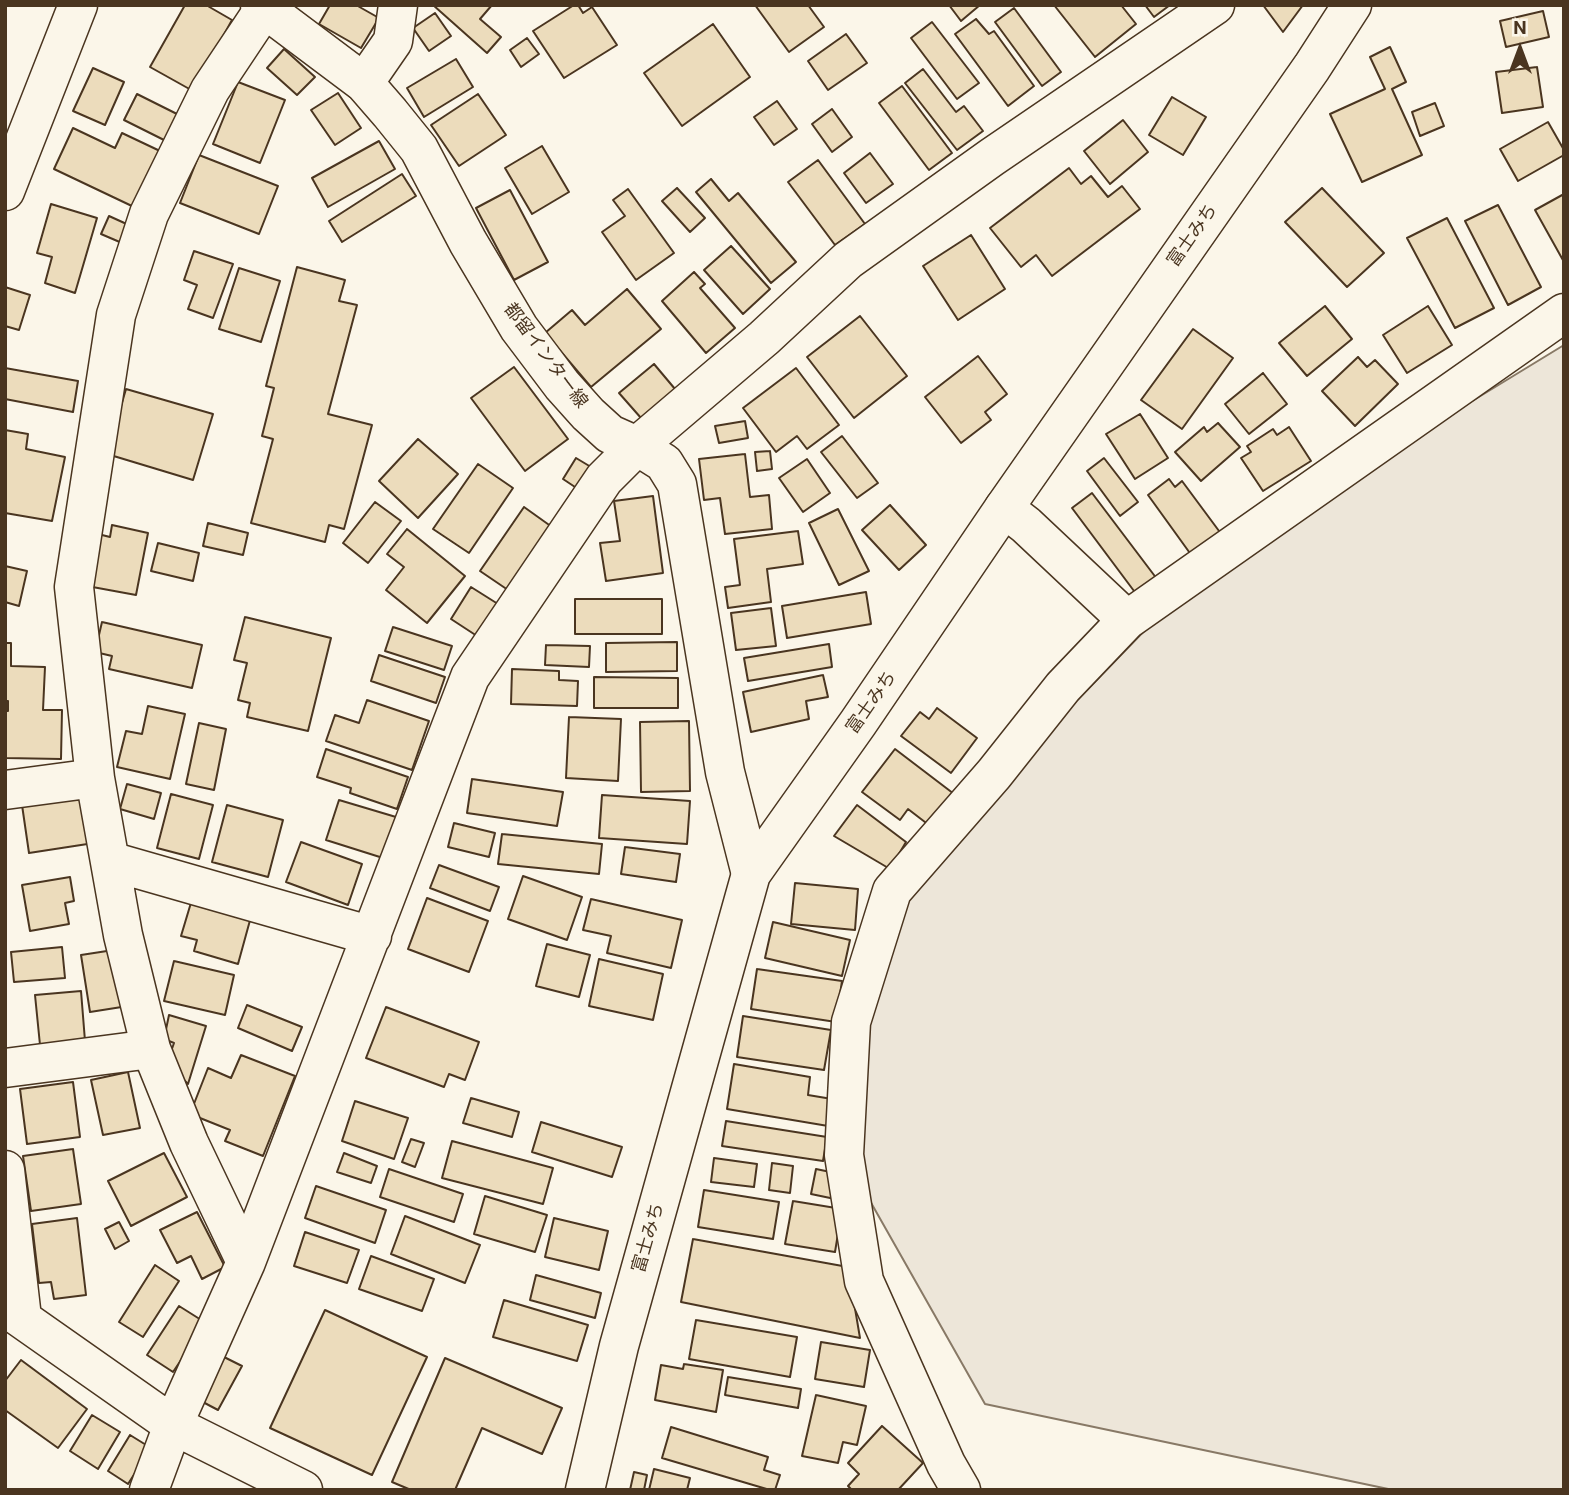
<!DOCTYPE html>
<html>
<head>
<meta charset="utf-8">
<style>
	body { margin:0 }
	#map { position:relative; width:1569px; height:1495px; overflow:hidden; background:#fbf6e9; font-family:Roboto,sans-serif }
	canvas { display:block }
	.frame { position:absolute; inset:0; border:7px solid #4a3520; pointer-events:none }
	.north { position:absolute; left:1485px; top:14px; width:70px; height:70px; -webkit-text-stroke:5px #fbf6e9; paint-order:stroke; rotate:0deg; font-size:19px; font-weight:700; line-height:28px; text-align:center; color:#4a3520 }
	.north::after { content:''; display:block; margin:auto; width:24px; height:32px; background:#4a3520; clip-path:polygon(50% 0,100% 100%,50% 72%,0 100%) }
</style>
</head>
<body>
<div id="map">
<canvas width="1569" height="1495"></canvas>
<div class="frame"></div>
<div class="north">N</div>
</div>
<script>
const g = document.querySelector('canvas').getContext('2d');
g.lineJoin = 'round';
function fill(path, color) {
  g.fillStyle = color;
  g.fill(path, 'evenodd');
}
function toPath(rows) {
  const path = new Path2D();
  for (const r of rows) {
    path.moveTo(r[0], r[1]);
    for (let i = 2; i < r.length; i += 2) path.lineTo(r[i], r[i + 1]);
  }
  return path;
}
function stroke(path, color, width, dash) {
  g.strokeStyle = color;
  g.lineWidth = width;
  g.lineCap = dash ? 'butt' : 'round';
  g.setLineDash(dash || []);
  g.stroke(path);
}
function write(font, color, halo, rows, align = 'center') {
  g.font = font + ' Roboto,"Noto Sans JP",sans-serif';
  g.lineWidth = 5;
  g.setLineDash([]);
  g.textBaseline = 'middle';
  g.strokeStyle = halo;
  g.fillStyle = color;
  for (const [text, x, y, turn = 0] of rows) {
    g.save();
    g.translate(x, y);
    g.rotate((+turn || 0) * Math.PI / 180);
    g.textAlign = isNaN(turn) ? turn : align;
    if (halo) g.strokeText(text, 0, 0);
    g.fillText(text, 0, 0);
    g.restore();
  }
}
const green = toPath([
	[1564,345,1564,1490,1393,1490,985,1404,844,1155,892,891,1215,558,1564,345]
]);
const building = toPath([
	[185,5,206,5,232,20,193,91,150,67,185,5],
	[330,5,356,5,379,18,361,48,319,24,330,5],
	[433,5,492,5,480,19,501,37,487,53,433,5],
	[574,5,578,5,583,13,592,7,617,45,564,78,533,31,574,5],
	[755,5,808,5,824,27,789,52,755,5],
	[949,5,980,5,961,21,949,5],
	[1054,5,1121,5,1136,24,1095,57,1054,5],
	[1145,5,1170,5,1154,17,1145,5],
	[1263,5,1303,5,1283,32,1263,5],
	[1014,8,1061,72,1042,86,995,22,1014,8],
	[1543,11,1549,37,1506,47,1500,21,1543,11],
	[435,13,451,36,429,51,413,28,435,13],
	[976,19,989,34,994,31,1034,86,1008,106,955,34,976,19],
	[932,22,979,83,957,99,911,38,932,22],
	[713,24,750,77,682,126,644,73,713,24],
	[846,34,867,63,828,90,808,61,846,34],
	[527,38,539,54,521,67,510,50,527,38],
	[1390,47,1406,82,1392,89,1422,155,1362,182,1330,114,1385,89,1370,57,1390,47],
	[284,49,315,77,297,95,267,68,284,49],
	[456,59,473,87,424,117,407,88,456,59],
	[1537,67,1543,107,1502,113,1496,72,1537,67],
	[93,68,124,82,105,125,73,111,93,68],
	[923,69,956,112,964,106,983,131,957,150,905,83,923,69],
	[238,82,285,100,260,163,213,144,238,82],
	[902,86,952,153,929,170,879,103,902,86],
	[338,93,361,128,335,145,311,110,338,93],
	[137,94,179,115,166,141,124,120,137,94],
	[478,94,506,135,459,166,431,125,478,94],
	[1172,97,1206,117,1183,155,1149,135,1172,97],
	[777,101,797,129,774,145,754,117,777,101],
	[1435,103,1444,126,1420,136,1412,112,1435,103],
	[832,109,852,137,832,152,812,124,832,109],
	[1123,120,1148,152,1110,184,1084,151,1123,120],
	[1548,122,1564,150,1564,155,1518,181,1500,149,1548,122],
	[73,128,115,148,122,133,160,151,134,207,54,169,73,128],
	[379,141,395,169,328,207,312,178,379,141],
	[542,146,569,192,532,214,505,168,542,146],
	[870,153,893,184,866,203,844,173,870,153],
	[199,155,278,186,259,234,180,203,199,155],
	[818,160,865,224,835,245,788,182,818,160],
	[1069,168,1081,184,1091,176,1108,197,1122,186,1140,209,1052,276,1036,255,1021,267,990,228,1069,168],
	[402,174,416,196,342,242,329,221,402,174],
	[711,179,729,201,738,193,796,262,771,283,696,192,711,179],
	[677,188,705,218,690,232,662,201,677,188],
	[1322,188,1384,253,1347,287,1285,222,1322,188],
	[628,189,674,253,636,280,602,232,625,216,613,200,628,189],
	[510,190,548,262,514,280,476,208,510,190],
	[1564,194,1564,262,1535,210,1564,194],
	[51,204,97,218,75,293,45,283,52,257,37,253,51,204],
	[1498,205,1541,287,1508,305,1465,221,1498,205],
	[109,216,131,226,122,243,101,234,109,216],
	[1447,218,1494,308,1455,328,1407,238,1447,218],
	[971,235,1005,289,958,320,923,266,971,235],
	[731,246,770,289,743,314,704,270,731,246],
	[194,251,233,264,213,318,188,309,197,285,184,280,194,251],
	[297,267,345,280,339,301,357,305,328,414,372,425,344,529,329,525,325,542,251,523,273,439,262,436,274,388,266,386,297,267],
	[239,268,280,281,261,342,219,329,239,268],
	[694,272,705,284,700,288,735,328,706,353,662,301,694,272],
	[5,287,30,295,19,330,5,326,5,287],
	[627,289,661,329,591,387,545,333,572,310,585,325,627,289],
	[1325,306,1352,339,1307,376,1279,343,1325,306],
	[1428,306,1452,345,1407,373,1383,335,1428,306],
	[860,316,907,376,854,418,807,357,860,316],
	[1193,329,1233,358,1182,429,1141,400,1193,329],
	[978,356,1007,394,985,412,991,420,961,443,925,397,978,356],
	[1358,357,1367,367,1375,360,1398,384,1355,426,1322,391,1358,357],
	[654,364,675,389,641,418,619,393,654,364],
	[514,367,568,439,525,471,471,398,514,367],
	[5,368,78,381,73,412,5,399,5,368],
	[796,368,839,425,807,449,797,436,776,452,743,408,796,368],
	[1263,373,1287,404,1249,434,1225,404,1263,373],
	[126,389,213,414,193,480,107,454,126,389],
	[1140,414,1168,458,1135,479,1106,434,1140,414],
	[745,421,748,438,719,443,715,426,745,421],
	[1218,423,1240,447,1201,481,1175,452,1204,427,1207,432,1218,423],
	[1289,427,1311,461,1263,491,1241,458,1251,452,1247,446,1273,429,1277,435,1289,427],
	[5,430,28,434,26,449,65,457,52,521,5,513,5,430],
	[842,436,878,483,857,498,821,452,842,436],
	[418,439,458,474,418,518,379,481,418,439],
	[770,451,772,469,757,471,755,452,770,451],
	[745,454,750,497,769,495,772,529,725,534,720,498,704,500,699,459,745,454],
	[576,458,591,467,578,489,563,479,576,458],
	[1104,458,1138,502,1120,516,1087,471,1104,458],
	[807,459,830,493,803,512,779,478,807,459],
	[478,464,513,488,469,553,433,529,478,464],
	[1169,479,1175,487,1182,481,1222,535,1192,556,1148,495,1169,479],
	[1092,493,1157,579,1137,595,1072,508,1092,493],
	[653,496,663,573,606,581,600,543,620,541,614,501,653,496],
	[375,502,401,521,368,563,343,543,375,502],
	[890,505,926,545,899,570,862,530,890,505],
	[524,507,552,527,508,590,480,571,524,507],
	[838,509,869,571,839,585,809,523,838,509],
	[208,523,248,533,243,555,203,546,208,523],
	[112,525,148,533,136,595,87,586,98,534,110,537,112,525],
	[407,529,465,576,427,623,386,590,404,567,387,554,407,529],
	[798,531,803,564,767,569,771,602,728,608,725,587,740,585,734,539,798,531],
	[158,543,199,553,193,581,151,571,158,543],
	[5,566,27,571,19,606,5,602,5,566],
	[471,587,498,604,477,636,451,619,471,587],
	[866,592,871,624,787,638,782,606,866,592],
	[575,599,662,599,662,634,575,634,575,599],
	[771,608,776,646,736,650,731,613,771,608],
	[245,617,331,638,308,731,247,717,250,703,238,700,247,663,234,660,245,617],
	[102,622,202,645,192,688,109,669,112,656,95,652,102,622],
	[393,627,452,646,444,670,385,651,393,627],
	[677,642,677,671,606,672,606,643,677,642],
	[5,643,11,643,11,666,45,667,43,710,62,710,61,759,5,758,5,711,8,711,8,701,5,701,5,643],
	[829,644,832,667,748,681,744,658,829,644],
	[546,645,590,646,589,667,545,665,546,645],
	[379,655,445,677,436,703,371,681,379,655],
	[512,669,559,671,559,680,578,681,577,706,511,704,512,669],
	[823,675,828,697,806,701,809,719,751,732,743,692,823,675],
	[594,677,678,678,678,708,594,708,594,677],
	[367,700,429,721,412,770,326,741,335,715,359,723,367,700],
	[148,706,185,714,170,779,117,767,126,731,142,734,148,706],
	[937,708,977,738,951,773,901,736,920,712,929,719,937,708],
	[569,717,621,719,618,781,566,778,569,717],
	[689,721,690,791,641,792,640,722,689,721],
	[199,723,226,729,214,790,186,784,199,723],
	[326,749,408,777,397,809,350,793,351,788,317,777,326,749],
	[895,749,958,797,934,829,908,809,900,820,862,792,895,749],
	[472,779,563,792,557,826,467,813,472,779],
	[127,784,161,793,154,819,120,809,127,784],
	[171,794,213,805,199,859,157,848,171,794],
	[602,795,690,801,687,844,599,838,602,795],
	[87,796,94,843,29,853,22,805,87,796],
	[339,800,396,817,383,858,326,840,339,800],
	[227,805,283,820,268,877,212,862,227,805],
	[857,805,906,842,890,869,834,836,857,805],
	[454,823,495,833,489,857,448,847,454,823],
	[502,834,602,844,599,874,498,864,502,834],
	[301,842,362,864,348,905,286,882,301,842],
	[625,847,680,854,676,882,621,874,625,847],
	[439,865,499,887,490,911,430,888,439,865],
	[523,876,582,897,567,940,508,919,523,876],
	[70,877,74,901,65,903,69,924,30,931,22,885,70,877],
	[795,883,858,889,855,930,791,924,795,883],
	[193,896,252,913,238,964,194,951,197,940,181,936,193,896],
	[427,898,488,921,469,972,408,949,427,898],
	[591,899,682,920,671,968,607,953,611,936,583,930,591,899],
	[773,922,850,940,842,976,765,958,773,922],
	[547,944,590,955,579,997,536,986,547,944],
	[62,947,65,978,14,982,11,952,62,947],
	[120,949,128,1006,90,1012,81,955,120,949],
	[599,959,663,974,653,1020,589,1006,599,959],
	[174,961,234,975,225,1015,164,1001,174,961],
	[757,969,842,981,836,1022,751,1009,757,969],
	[81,991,85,1041,40,1045,35,995,81,991],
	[247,1005,302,1027,292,1051,238,1028,247,1005],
	[386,1007,479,1042,465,1080,449,1074,444,1087,366,1058,386,1007],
	[169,1015,206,1026,188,1084,167,1063,174,1043,164,1039,169,1015],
	[743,1016,831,1030,824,1070,737,1057,743,1016],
	[241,1055,295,1076,263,1156,225,1141,230,1130,190,1114,208,1068,231,1078,241,1055],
	[734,1064,810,1077,808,1095,838,1100,834,1127,727,1109,734,1064],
	[128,1072,140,1128,103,1135,91,1080,128,1072],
	[73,1082,80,1137,27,1144,20,1089,73,1082],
	[471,1098,519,1112,512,1137,463,1123,471,1098],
	[355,1101,408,1118,394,1159,342,1141,355,1101],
	[726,1121,827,1137,823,1161,722,1146,726,1121],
	[541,1122,622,1147,612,1177,532,1152,541,1122],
	[411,1139,424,1143,415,1167,402,1162,411,1139],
	[452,1141,553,1168,543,1204,442,1178,452,1141],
	[73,1149,81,1204,31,1211,23,1156,73,1149],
	[164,1153,187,1197,131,1226,108,1181,164,1153],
	[344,1153,377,1166,371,1183,337,1172,344,1153],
	[714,1158,757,1164,754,1187,711,1182,714,1158],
	[772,1163,793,1166,790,1193,769,1190,772,1163],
	[389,1169,463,1194,454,1222,380,1197,389,1169],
	[816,1169,840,1174,835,1199,811,1194,816,1169],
	[316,1186,386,1210,375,1243,305,1218,316,1186],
	[704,1190,779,1202,773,1239,698,1227,704,1190],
	[485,1196,547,1215,535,1252,474,1234,485,1196],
	[793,1201,842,1209,835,1252,785,1244,793,1201],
	[197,1212,225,1267,202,1279,191,1256,177,1263,160,1230,197,1212],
	[405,1216,480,1245,465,1283,391,1254,405,1216],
	[77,1218,86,1295,54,1299,51,1282,39,1283,32,1224,77,1218],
	[554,1218,608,1231,599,1270,545,1257,554,1218],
	[119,1222,129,1241,115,1249,105,1229,119,1222],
	[305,1232,359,1250,347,1283,294,1266,305,1232],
	[693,1239,848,1267,860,1338,681,1302,693,1239],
	[371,1256,434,1279,422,1311,359,1289,371,1256],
	[155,1265,179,1281,143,1337,119,1322,155,1265],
	[536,1275,601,1293,595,1318,530,1300,536,1275],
	[504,1300,588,1325,577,1361,493,1337,504,1300],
	[179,1306,206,1323,173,1372,147,1355,179,1306],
	[325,1310,427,1357,372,1475,270,1428,325,1310],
	[696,1320,797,1337,790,1377,689,1359,696,1320],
	[821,1342,870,1350,864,1387,815,1379,821,1342],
	[222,1356,242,1366,218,1410,199,1400,222,1356],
	[445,1358,562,1408,542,1454,482,1428,455,1490,411,1490,392,1482,445,1358],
	[21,1360,87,1409,58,1448,5,1410,5,1381,21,1360],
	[684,1364,723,1370,716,1412,655,1400,661,1365,683,1369,684,1364],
	[728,1377,801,1389,798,1408,725,1395,728,1377],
	[816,1395,866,1406,857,1445,843,1442,838,1463,802,1456,816,1395],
	[92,1415,120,1432,98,1469,70,1451,92,1415],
	[882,1426,923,1463,898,1490,852,1490,848,1486,859,1474,848,1463,882,1426],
	[671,1427,768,1457,764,1470,780,1475,775,1490,770,1490,662,1458,671,1427],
	[130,1435,151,1448,128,1484,108,1471,130,1435],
	[654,1469,690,1478,687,1490,649,1490,654,1469],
	[634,1472,647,1475,644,1490,630,1490,634,1472]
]);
const minor = toPath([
	[364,83,393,41,398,5],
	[5,191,78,5],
	[1004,508,1026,525,1127,620],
	[5,790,95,778],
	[110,861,372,936],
	[5,1068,151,1049],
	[5,1170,22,1318],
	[246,1262,189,1143,151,1049,123,935,95,778,74,587,116,315,149,214,210,90,264,9],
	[5,1307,173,1425,303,1490],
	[149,1490,173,1425,246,1262,470,677,604,479,637,446,764,338,848,260,992,157,1215,5],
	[961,1490,946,1464,864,1281,844,1155,851,1022,892,891,994,774,1063,687,1127,620,1564,313]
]);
const major = toPath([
	[260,5,364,83,390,113,419,149,468,242,519,328,562,385,588,414,610,434,637,446,664,463,677,484,725,772,751,874]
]);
const highway = toPath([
	[585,1490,619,1346,751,874,858,723,1004,508,1312,67,1352,5]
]);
const streetNames = [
	["富士みち",1193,236,-55],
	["都留インター線",545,356,53],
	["富士みち",872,703,-55],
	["富士みち",649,1238,-74]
];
fill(green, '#ede6d9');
stroke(green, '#887966', 2);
fill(building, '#ecdcbc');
stroke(building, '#4a3520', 2);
stroke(minor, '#4a3520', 41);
stroke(major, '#4a3520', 41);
stroke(highway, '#4a3520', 41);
stroke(minor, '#fbf6e9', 38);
stroke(major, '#fbf6e9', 38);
stroke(highway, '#fbf6e9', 38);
write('18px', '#4a3520', '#fbf6e9', streetNames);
</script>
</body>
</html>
